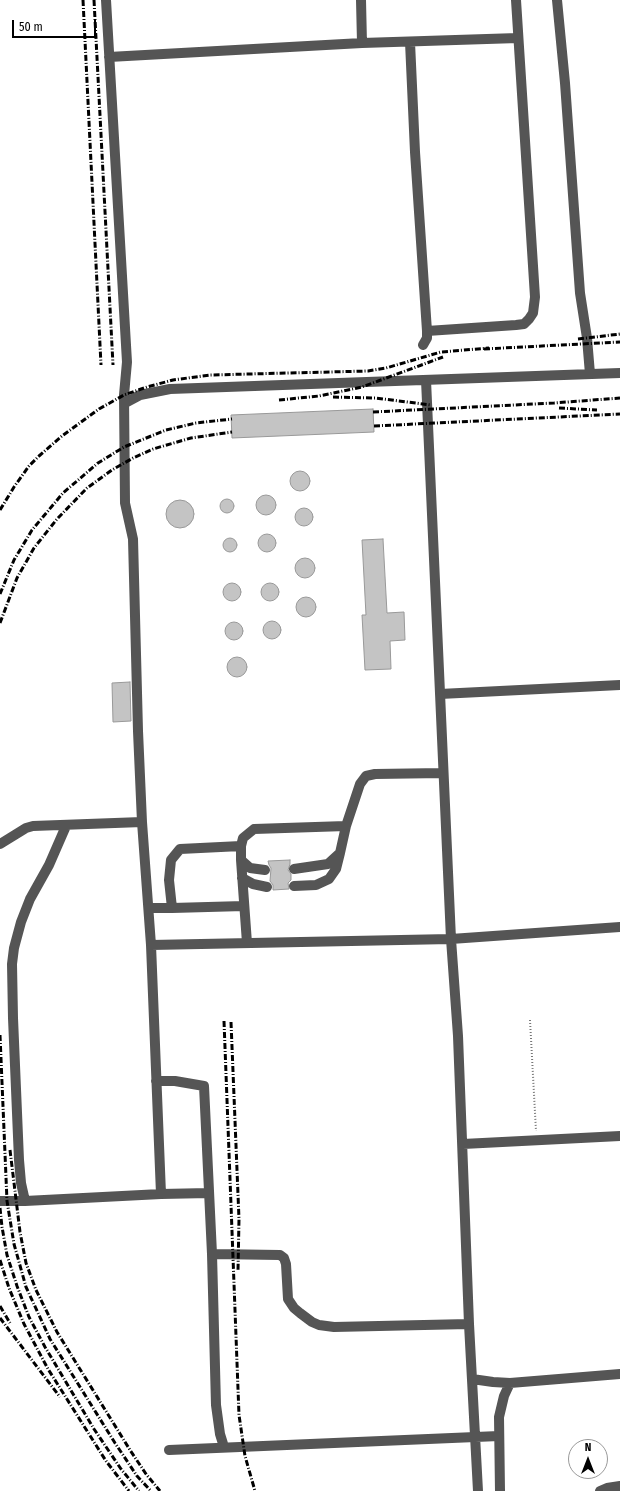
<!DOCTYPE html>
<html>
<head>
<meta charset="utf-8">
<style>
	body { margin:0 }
	#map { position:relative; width:620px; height:1491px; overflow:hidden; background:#fff; font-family:"Fira Sans Condensed",sans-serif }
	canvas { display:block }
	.north { position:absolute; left:568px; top:1439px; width:40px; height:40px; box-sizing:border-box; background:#fff; border:1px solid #999; border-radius:50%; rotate:0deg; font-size:11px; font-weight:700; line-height:16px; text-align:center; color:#000 }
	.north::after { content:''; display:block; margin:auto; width:14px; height:18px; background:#000; clip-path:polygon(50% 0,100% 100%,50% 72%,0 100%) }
	.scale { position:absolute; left:12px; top:20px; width:84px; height:18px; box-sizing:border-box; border:2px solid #000; border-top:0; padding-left:5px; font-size:12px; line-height:14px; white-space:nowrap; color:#000; -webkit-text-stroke:3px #fff; paint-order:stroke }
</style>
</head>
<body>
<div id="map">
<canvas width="620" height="1491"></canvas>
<div class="north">N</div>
<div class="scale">50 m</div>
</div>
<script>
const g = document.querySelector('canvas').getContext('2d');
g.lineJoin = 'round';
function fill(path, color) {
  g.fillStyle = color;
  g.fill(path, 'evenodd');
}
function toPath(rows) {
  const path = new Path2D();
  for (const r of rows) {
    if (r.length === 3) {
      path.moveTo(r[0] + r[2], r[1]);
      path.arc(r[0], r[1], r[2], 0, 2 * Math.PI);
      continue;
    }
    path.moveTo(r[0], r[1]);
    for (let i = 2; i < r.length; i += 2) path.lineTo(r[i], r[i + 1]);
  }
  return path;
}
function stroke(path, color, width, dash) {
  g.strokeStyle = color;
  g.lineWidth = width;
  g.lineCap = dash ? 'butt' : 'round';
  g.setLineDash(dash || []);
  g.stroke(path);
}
const building = toPath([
	[373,409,374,432,232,438,231,415,373,409],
	[300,481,10],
	[266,505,10],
	[227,506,7],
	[180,514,14],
	[304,517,9],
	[267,543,9],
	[230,545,7],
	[383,539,387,613,404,612,405,640,390,641,391,669,365,670,362,615,366,615,362,540,383,539],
	[305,568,10],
	[232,592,9],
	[270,592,9],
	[306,607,10],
	[272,630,9],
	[234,631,9],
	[237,667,10],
	[130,682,131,721,113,722,112,683,130,682],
	[290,860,290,864,288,870,291,874,291,880,288,883,289,889,273,890,273,885,270,881,271,868,269,865,268,861,290,860]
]);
const path = toPath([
	[530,1020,536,1131]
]);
const minor = toPath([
	[106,0,127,362,124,395,125,503,133,539,138,731,142,822,151,945,451,939,620,927],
	[361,0,362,43],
	[557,0,565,83,580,293,587,338,590,374],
	[410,42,415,152,427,331],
	[109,57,362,43,518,38],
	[423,345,427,338,427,331,516,325,524,324,529,319,533,313,535,297,516,0],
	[426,380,451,939,458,1036,469,1324,478,1491],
	[125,403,140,395,170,389,620,373],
	[440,694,620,685],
	[0,844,26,828,33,826,142,822],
	[241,846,180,849,171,860,169,880,172,908,244,906],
	[241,860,250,868,265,870],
	[294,869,328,864,340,853,346,826,360,784,366,776,375,774,443,773],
	[242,878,253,884,267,887],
	[294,886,316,885,329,879,336,869,340,853],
	[149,908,172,908],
	[247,943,241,860,241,846,243,838,254,829,346,826],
	[151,945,161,1194],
	[156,1081,175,1081,204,1086,212,1254,216,1405,220,1434,224,1447],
	[463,1144,620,1136],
	[0,1201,25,1201,161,1194,209,1193],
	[25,1201,21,1183,19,1160,13,1018,12,964,14,948,21,922,30,899,49,865,66,826],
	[212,1254,280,1255,284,1258,286,1264,288,1299,294,1308,300,1313,312,1322,319,1325,334,1327,469,1324],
	[472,1379,493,1382,510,1383,620,1374],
	[169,1450,499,1436],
	[500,1491,499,1417,504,1396,510,1383],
	[600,1491,607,1488,620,1486]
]);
const rail = toPath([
	[83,0,101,365],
	[94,0,113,365],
	[578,339,620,334],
	[484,349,620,342],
	[333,397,375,398,431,405],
	[279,400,319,396,362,387,443,357],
	[559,408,597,410],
	[373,412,554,403,620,398],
	[374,426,620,414],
	[0,510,14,487,29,466,39,456,62,436,99,409,124,395,147,387,173,380,210,375,368,371,386,368,441,352,489,348],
	[0,594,14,560,32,530,63,493,98,463,124,447,166,430,196,423,232,419],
	[0,623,17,578,34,548,57,519,87,488,112,470,133,458,153,449,191,438,232,432],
	[224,1021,239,1415,245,1456,255,1491],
	[231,1022,239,1219,238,1271],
	[0,1035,7,1201,14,1244,26,1287,50,1339,115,1443,137,1476,151,1491],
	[10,1150,20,1232,26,1263,36,1290,57,1332,130,1450,146,1474,160,1491],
	[0,1208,2,1227,7,1255,17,1286,29,1317,45,1347,94,1429,121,1469,139,1491],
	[0,1260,9,1288,24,1324,48,1369,106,1461,129,1491],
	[0,1306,10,1323],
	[0,1318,60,1397]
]);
fill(building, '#c4c4c4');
stroke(building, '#999', 1);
stroke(path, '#777', 2, [1, 2]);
stroke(minor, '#555', 10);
stroke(rail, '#000', 3, [6, 2, 1, 2]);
</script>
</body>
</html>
